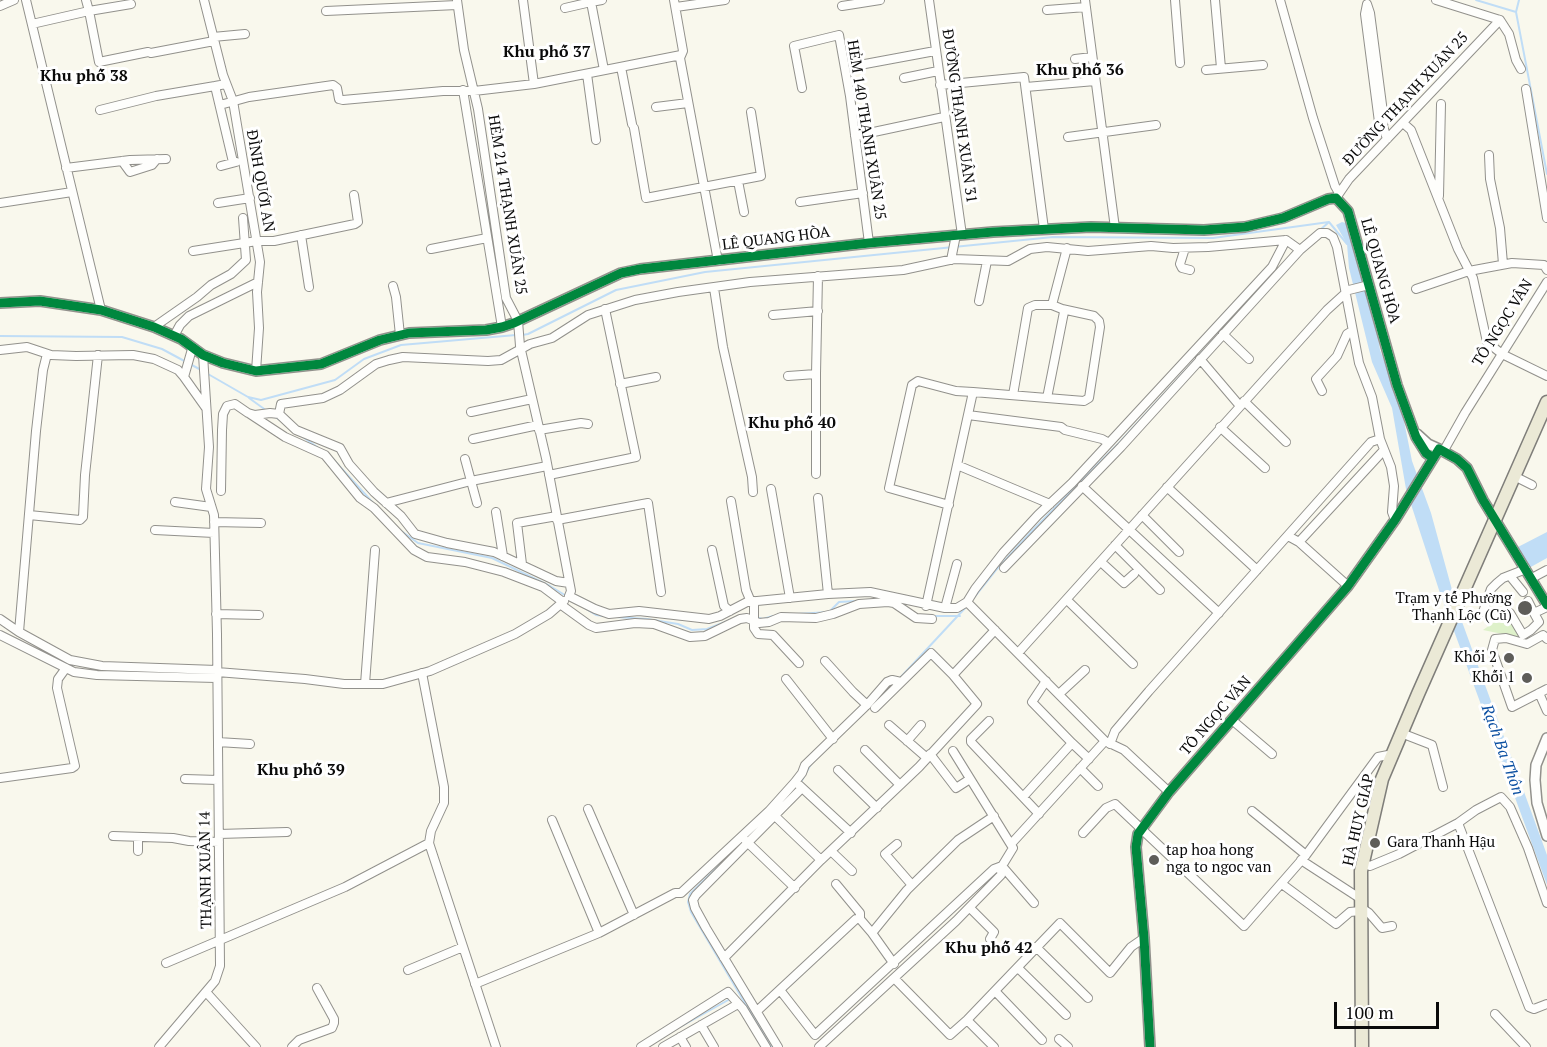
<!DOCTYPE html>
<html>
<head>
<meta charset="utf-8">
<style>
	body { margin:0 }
	#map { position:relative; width:1547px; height:1047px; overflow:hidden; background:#f9f8ed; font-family:"PT Serif",serif }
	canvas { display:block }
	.scale { position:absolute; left:1334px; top:1002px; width:105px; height:27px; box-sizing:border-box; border:3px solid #0a0a0a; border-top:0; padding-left:8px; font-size:18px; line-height:21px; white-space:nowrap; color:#0a0a0a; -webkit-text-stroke:4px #fff; paint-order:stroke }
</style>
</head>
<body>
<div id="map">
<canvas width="1547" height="1047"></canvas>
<div class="scale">100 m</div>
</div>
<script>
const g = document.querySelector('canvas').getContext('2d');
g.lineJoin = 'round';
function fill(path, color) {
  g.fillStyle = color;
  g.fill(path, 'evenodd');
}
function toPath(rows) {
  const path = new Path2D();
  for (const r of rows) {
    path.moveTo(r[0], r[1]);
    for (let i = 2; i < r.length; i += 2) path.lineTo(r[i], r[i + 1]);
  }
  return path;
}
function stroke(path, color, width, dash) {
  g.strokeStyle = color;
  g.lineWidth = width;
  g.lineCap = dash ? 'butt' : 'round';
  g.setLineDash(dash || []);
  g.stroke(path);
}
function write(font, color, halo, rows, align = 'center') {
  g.font = font + ' "PT Serif",serif';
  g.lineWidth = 6;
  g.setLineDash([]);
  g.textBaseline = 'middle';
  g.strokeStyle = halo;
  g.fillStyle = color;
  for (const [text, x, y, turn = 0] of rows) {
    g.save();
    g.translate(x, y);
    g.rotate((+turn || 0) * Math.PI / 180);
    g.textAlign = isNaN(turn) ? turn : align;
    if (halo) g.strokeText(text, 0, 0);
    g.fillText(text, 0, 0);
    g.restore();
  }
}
const green = toPath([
	[1507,613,1522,638,1483,630]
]);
const water = toPath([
	[1342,222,1346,223,1350,229,1358,255,1363,281,1375,318,1380,350,1400,401,1412,461,1431,513,1457,608,1547,855,1547,885,1439,590,1406,489,1392,408,1372,362,1349,268,1347,244,1336,225],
	[1547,532,1547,558,1529,568,1516,548]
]);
const stream = toPath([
	[1476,0,1516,12],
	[1519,0,1516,12,1547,174],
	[1329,222,1347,244],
	[1320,230,1329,222],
	[522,335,528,334,616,290,705,272,1053,237,1213,238,1329,222],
	[0,336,122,337,162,349,203,371],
	[208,374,248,397,261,400,335,380,364,359,401,345,516,335],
	[249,398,267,411],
	[274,416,284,423],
	[300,435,320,449],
	[332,458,375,505],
	[397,528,418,543,492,558,550,586,568,597],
	[973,599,997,569,1033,530,1119,443,1238,313],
	[583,607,596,615,604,616],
	[797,614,829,612,839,602,856,601],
	[932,616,960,616],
	[616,617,647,619,678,624,692,630,707,629,738,617],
	[755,617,763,619,773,616],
	[899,679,967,606],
	[871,706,895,683],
	[801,782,811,764],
	[783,802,797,786],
	[734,851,690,894,688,902,691,912,771,1047],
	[680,1027,730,999]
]);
const minor = toPath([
	[26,0,101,310],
	[86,0,89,11,131,4],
	[204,0,223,75,233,101,260,262,257,292,259,328,256,371],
	[457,0,464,50,478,109,506,298,518,321,520,346,546,458,571,591,569,596],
	[523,0,534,84],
	[674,0,683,51,680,58,718,261],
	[929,0,962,235],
	[1085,0,1115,228],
	[1175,0,1180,63],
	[1215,0,1221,68],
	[1280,0,1313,118,1335,186,1339,193],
	[1436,0,1500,20,1509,34,1516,60,1521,69],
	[591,2,602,0],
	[0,6,14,0],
	[842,6,880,0],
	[676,7,725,0],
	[565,8,591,2,604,70],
	[1047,10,1086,7],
	[326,11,457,5],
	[32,24,89,11,99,62,148,52],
	[213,37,245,34],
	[151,53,214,41],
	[1075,59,1092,57],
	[865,64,935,51],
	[621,67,632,124],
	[1206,70,1263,65],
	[587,74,596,140],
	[904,78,938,71],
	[226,84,215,86,233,162],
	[940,85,1024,77,1044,229],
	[1026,87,1095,81],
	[802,88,794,46,839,35,850,96,869,243],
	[1526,89,1547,218],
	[463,90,502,327],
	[220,105,249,97,333,85,337,88,339,99,343,100,443,91,474,91,534,84,681,55],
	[656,107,688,103],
	[100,110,156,96,215,86],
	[1403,123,1411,130,1458,249,1473,278,1487,342,1502,354,1547,376],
	[1383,126,1384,120,1370,13,1367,4,1365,14,1379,122,1383,126,1387,139],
	[634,128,646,198,761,176,751,112],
	[855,136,944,117],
	[1068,137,1156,125],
	[1489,155,1490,179,1500,228,1503,264],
	[122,161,130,172,152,165,157,159],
	[221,166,236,162],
	[66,168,130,160,166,159],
	[738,181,744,212],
	[1439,196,1441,104],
	[1336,198,1349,179,1500,20],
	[800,202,863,193],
	[0,203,72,192],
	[218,203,250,198],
	[301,235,309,287],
	[1185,248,1180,264,1182,268,1190,270],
	[431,249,487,238],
	[193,251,257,241,274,241,355,224,358,222,354,195],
	[951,260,956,235],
	[393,286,396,297,400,335],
	[714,288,723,347,752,477,753,492],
	[1416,289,1469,271,1512,263,1544,265,1547,270],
	[979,301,987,261],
	[1052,305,1067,248],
	[773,315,818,311],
	[154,327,197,297,211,285,231,274,246,260,243,218],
	[1223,334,1249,359],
	[174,336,180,325,189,316,258,282],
	[192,349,184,377,206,408],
	[0,350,27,347,51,355,76,356,133,355,154,359,178,370,184,377],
	[47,354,43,370,36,431,19,632,70,660,102,666,217,670],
	[1200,359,1240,406],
	[788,376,816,374,818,276],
	[620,384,656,377],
	[1322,391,1316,379,1337,356,1347,334,1352,331],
	[1013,395,1028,308,1035,305,1052,305,1062,309,1064,312,1047,398],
	[1244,401,1286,442],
	[471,412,532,399],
	[250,414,285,437,325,455,360,498,374,508,414,550,427,557,465,562,504,572,543,587,563,602],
	[279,414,281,404,323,398,340,390,376,364,389,360,403,357,488,361,501,360,530,344,552,338,588,315,635,300,678,292,750,282,903,270,954,259,1008,261,1030,249,1047,247,1088,251,1151,246,1173,248,1208,247,1286,240,1300,250],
	[968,415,1061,427,1065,430,1102,439,1109,443],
	[1220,427,1265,468],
	[539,430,581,423,588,424],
	[473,439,538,425],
	[1443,452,1465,413,1547,282],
	[465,459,477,503],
	[957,465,1050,504],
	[816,474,816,374],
	[549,475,636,457,605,309],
	[1514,476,1532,485],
	[1082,486,1219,613],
	[1167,487,1257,570],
	[771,489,790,598],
	[221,491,222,430,223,414,227,406,235,404,248,413,255,415,270,413,279,414,296,430,340,448,349,464,374,492,401,516,415,534,447,543,494,552,556,581,569,583],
	[818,498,828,594],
	[731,501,746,590,751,602],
	[175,502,211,507],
	[386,503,471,481,547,466],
	[949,505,889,488,912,385,918,381,956,391,973,392],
	[496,512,503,556],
	[29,515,80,520,83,517,85,475,98,355],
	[1142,515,1179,552],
	[557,520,648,503,661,592],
	[214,522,261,523],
	[155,530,214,533],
	[1288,536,1299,542,1348,586],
	[1299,542,1384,450],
	[1115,545,1160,590],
	[712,550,724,606,730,611],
	[1101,562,1124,583,1134,574],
	[522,564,517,523,557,516],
	[1004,568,1121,447,1300,250,1320,233,1327,233,1333,237,1337,247,1359,363,1372,397,1380,439,1391,467,1394,486,1392,512,1395,520],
	[1510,576,1523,592],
	[1532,578,1547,570],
	[569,596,595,609,609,614,639,611,709,619,720,616,747,602,828,594,870,592,945,608,957,608,967,602,1105,741,1124,750,1169,792],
	[1067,600,1133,664],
	[754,601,754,628,758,634,773,635,799,663],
	[1528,601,1534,613,1547,607],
	[967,602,975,589,1003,553,1038,515,1072,483,1272,267,1286,240],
	[560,604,589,625,596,628,635,623,654,624,690,637,705,636,740,619,747,618,759,623,769,622,781,617,816,618,833,614,859,604,888,602,894,603,916,618,932,619],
	[926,606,973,392,1084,401,1089,398,1100,327,1099,321,1094,316,1062,309],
	[945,608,957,564],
	[1483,612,1491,589,1497,583,1503,578,1526,569],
	[1510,613,1523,635,1531,630,1539,622,1534,613],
	[216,614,259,615],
	[0,619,19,632],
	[0,635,74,672,97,675,216,678],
	[1547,639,1543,635,1527,644,1506,638,1495,639,1492,650,1512,707,1547,689],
	[1018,653,1327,310,1349,290,1369,285],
	[825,661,853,692,867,705],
	[217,672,305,679,344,684,383,684,430,671,515,634,549,614,564,601],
	[422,673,444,787,444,803,431,831,429,843,496,1047],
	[786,679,833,739],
	[1046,681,1032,702,1072,743],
	[365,684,375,550],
	[1539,693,1547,711],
	[1059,694,1085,670],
	[875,708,931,653,953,675,995,630],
	[1232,720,1272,754],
	[989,721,971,739,971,742,1039,814],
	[889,725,927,758],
	[1401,733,1432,745,1443,787],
	[907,741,921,725],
	[218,742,250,744],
	[1110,744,1115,731,1149,691,1371,442,1380,439],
	[865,750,900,785],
	[930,754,956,788,970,779],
	[1080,768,1098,786],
	[838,770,877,808],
	[0,778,72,768,75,766,57,688,58,679,66,668],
	[185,779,218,780],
	[799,785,851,833],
	[1023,797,1072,743,1089,759],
	[588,809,634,915],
	[1252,811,1306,855],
	[775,816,821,860],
	[552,820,599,933],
	[1458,823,1529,1007,1534,1009,1547,1004],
	[1083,833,1106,808,1115,804,1244,926,1306,855,1378,757,1393,754],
	[219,834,287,832],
	[113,836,173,838,189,841,219,842],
	[138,837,138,851],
	[746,841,795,888],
	[897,844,885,854,912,885],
	[1011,844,1105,741],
	[831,851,852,871],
	[1301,860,1361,899],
	[1362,863,1370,866,1399,854,1458,823,1476,810,1501,797,1510,807,1528,848,1547,903],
	[1002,866,1034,903],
	[836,884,860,913,860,919],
	[1282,884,1336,924,1350,912,1360,911],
	[1360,907,1369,913,1382,928,1392,926],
	[970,908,994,932,990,939],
	[872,933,894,964],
	[1036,947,1088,998],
	[724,958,821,860,919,767,977,704,953,675],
	[166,963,345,887,429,843],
	[1018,968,1066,1015],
	[408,970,463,947],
	[894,978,950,1035,967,1020,1060,923,1110,973,1131,947,1144,938],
	[475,984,599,933,675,893,681,893,769,811,795,782,802,773,805,765,867,705,887,682,892,680,901,682],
	[780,990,815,1035,994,869,1002,866],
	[995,991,1042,1040],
	[206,992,256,1047],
	[757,1011,856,919,860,919,872,933,907,890,958,840,994,816],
	[1495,1014,1526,1047],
	[967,1020,994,1047],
	[701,1025,714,1047],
	[680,1037,686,1047],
	[1059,1039,1068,1047],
	[159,1047,215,981,220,966,217,634,214,515,206,489,209,447,203,355],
	[292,1047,299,1040,332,1028,334,1023,334,1019,317,988],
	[641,1047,728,992,743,1009,766,1047],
	[663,1047,738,1004],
	[778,1047,706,928,695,908,693,900,696,895,802,788],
	[819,1047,956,921,1001,875,1002,866,1013,848,953,751]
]);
const tertiary = toPath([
	[0,303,40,301,101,310,154,327,181,339,203,355,223,363,256,371,321,364,380,340,409,333,486,330,502,327,514,323,621,273,640,269,869,243,993,232,1091,227,1204,230,1245,227,1283,218,1328,199,1336,198,1348,211,1397,385,1416,437,1426,453,1433,458],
	[1417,434,1428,444,1439,449],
	[1547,738,1536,765,1535,780,1537,803,1547,836],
	[1150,1047,1144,938,1136,847,1138,834,1169,792,1348,586,1395,520,1439,449,1457,459,1467,468,1483,500,1547,605]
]);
const primary = toPath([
	[1362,1047,1361,871,1382,779,1418,694,1547,402]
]);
const cycleway = toPath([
	[0,303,40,301,101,310,154,327,181,339,203,355,223,363,256,371,321,364,380,340,409,333,486,330,502,327,514,323,621,273,640,269,869,243,993,232,1091,227,1204,230,1245,227,1283,218,1328,199,1336,198,1348,211,1397,385,1416,437,1426,453,1433,458],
	[1150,1047,1144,938,1136,847,1138,834,1169,792,1348,586,1395,520,1439,449,1457,459,1467,468,1483,500,1547,605]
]);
const markers = [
	[1525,608,8,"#5e5d59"],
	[1509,658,6,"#5e5d59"],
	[1527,678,6,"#5e5d59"],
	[1375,843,6,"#5e5d59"],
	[1154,860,6,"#5e5d59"]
];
const streetNames = [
	["ĐƯỜNG THẠNH XUÂN 25",1406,99,-47],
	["ĐƯỜNG THẠNH XUÂN 31",959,116,82],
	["HẺM 140 THẠNH XUÂN 25",866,130,81],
	["ĐÌNH QUỚI AN",260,181,80],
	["HẺM 214 THẠNH XUÂN 25",507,205,81],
	["LÊ QUANG HÒA",776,239,-7],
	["LÊ QUANG HÒA",1380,271,74],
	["TÔ NGỌC VÂN",1503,323,-58],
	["TÔ NGỌC VÂN",1216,716,-49],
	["HÀ HUY GIÁP",1359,820,-77],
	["THẠNH XUÂN 14",206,870,-91]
];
const poiNames = [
	["Trạm y tế Phường",1512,599],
	["Thạnh Lộc (Cũ)",1512,616],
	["Khối 2",1497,658],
	["Khối 1",1515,678],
	["Gara Thanh Hậu",1387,843,"left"],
	["tap hoa hong",1166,851,"left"],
	["nga to ngoc van",1166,868,"left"]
];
const neighbourhoodNames = [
	["Khu phố 37",547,52],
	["Khu phố 36",1080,70],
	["Khu phố 38",84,76],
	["Khu phố 40",792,423],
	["Khu phố 39",301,770],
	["Khu phố 42",989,948]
];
const waterNames = [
	["Rạch Ba Thôn",1502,750,70]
];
fill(green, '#def1ca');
fill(water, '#c0ddf6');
stroke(stream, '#c0ddf6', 2);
stroke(minor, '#92918c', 10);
stroke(tertiary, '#92918c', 12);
stroke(primary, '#7f7e7a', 15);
stroke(minor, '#fefefc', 8);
stroke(tertiary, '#fefefc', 9);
stroke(primary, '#ebe9d6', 12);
stroke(cycleway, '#00873e', 9);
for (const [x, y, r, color] of markers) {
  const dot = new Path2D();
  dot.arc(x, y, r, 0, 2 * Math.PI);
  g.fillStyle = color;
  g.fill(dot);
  stroke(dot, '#fff', 2);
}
write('15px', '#0a0a0a', '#fff', streetNames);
write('15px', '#0a0a0a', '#fff', poiNames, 'right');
write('bold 16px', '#0a0a0a', '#fff', neighbourhoodNames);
write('italic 16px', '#0c50a2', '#fff', waterNames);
</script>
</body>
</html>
